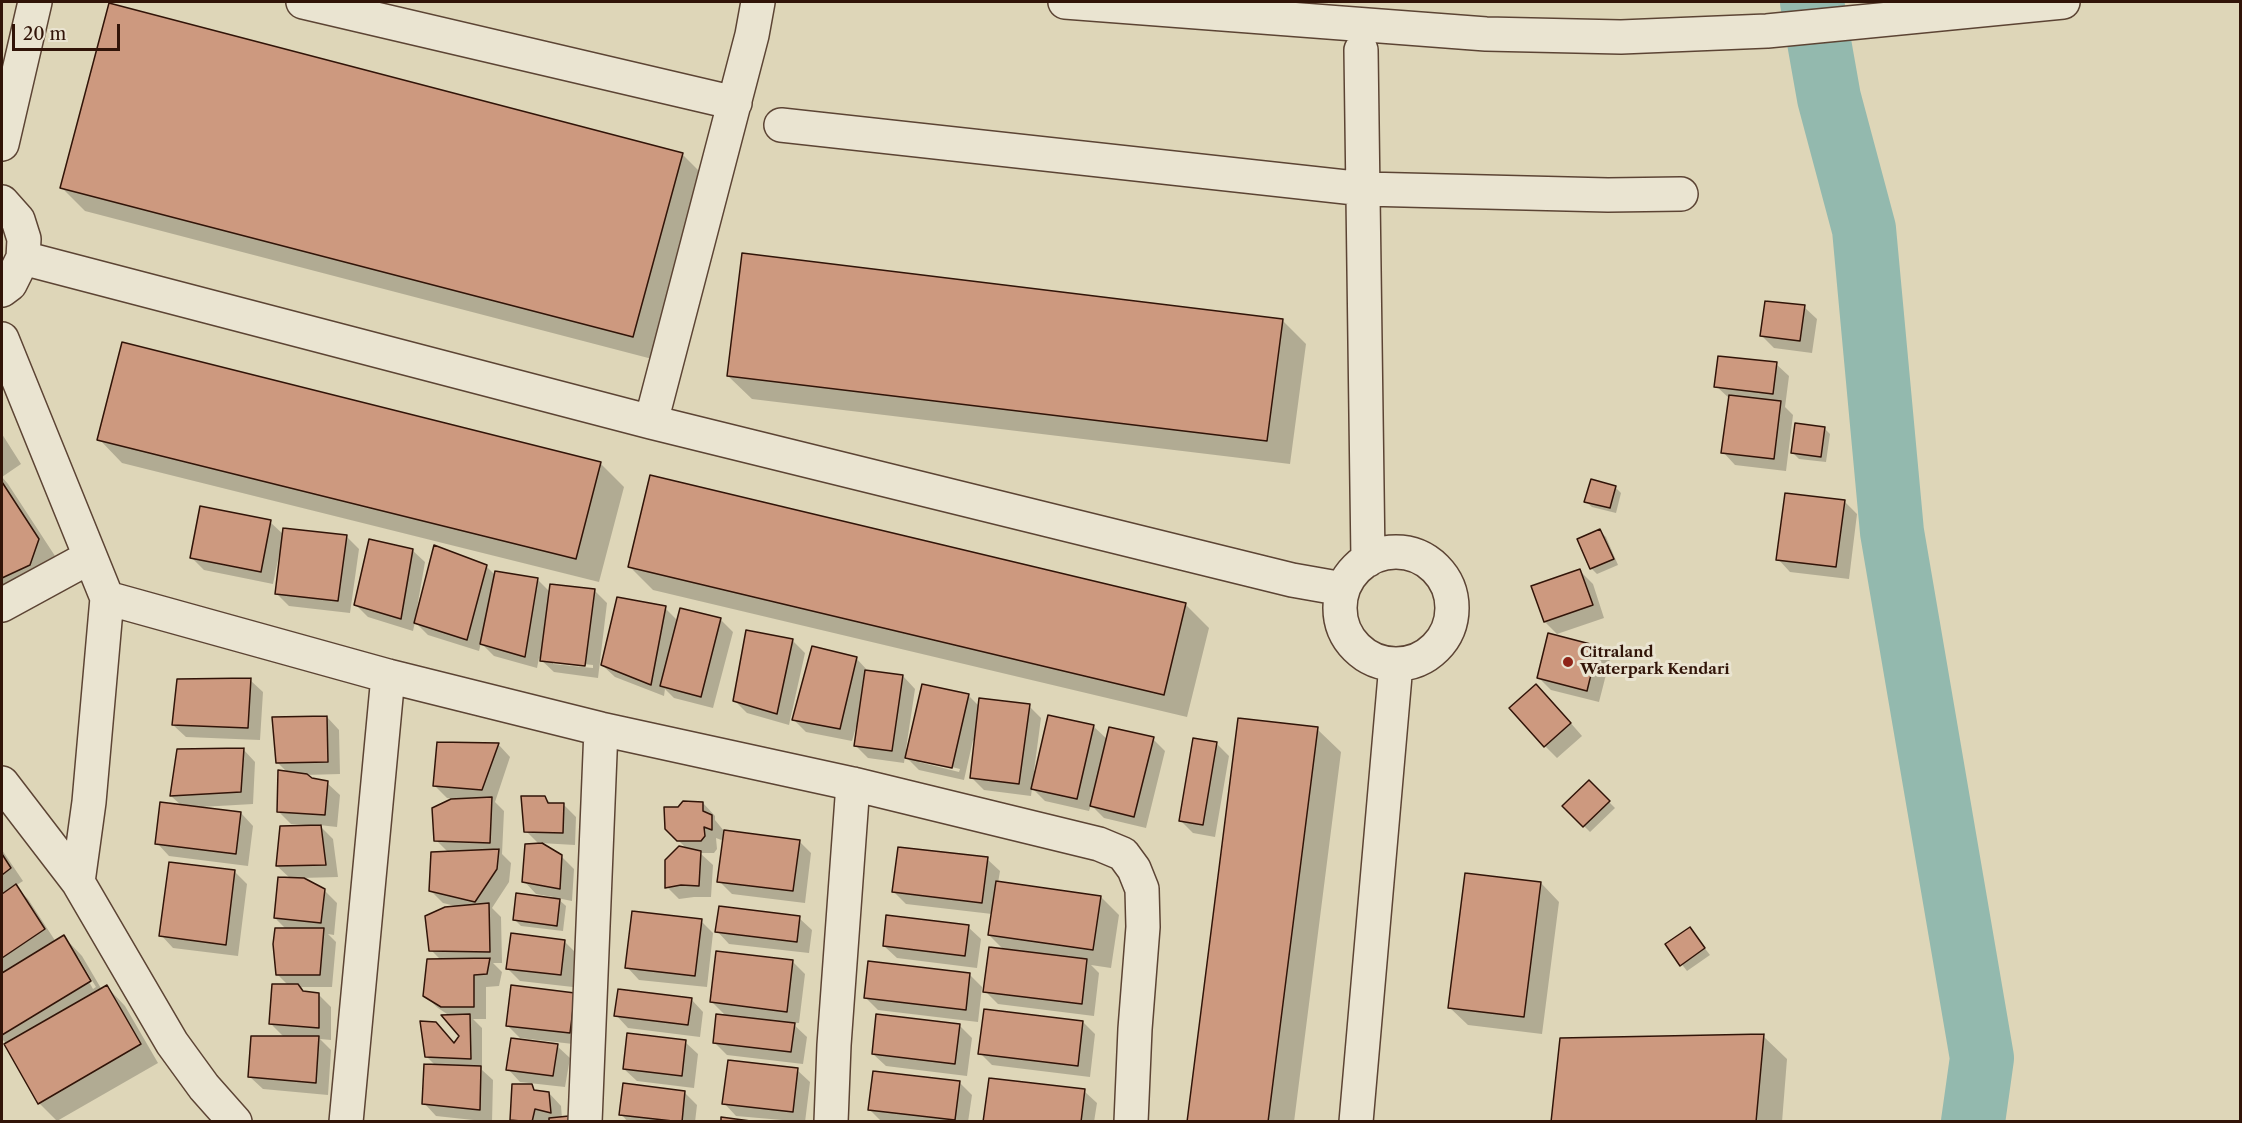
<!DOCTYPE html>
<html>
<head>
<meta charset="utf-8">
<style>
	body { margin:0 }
	#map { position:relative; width:2242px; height:1123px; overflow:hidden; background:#ded6b8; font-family:"Libre Caslon Text",serif }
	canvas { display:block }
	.frame { position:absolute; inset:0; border:3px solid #311408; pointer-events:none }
	.scale { position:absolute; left:12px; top:24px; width:108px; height:27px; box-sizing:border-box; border:3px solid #311408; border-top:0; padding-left:8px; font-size:18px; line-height:21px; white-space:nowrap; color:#311408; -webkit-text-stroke:4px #eae4d1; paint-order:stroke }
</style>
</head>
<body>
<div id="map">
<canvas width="2242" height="1123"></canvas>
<div class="frame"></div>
<div class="scale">20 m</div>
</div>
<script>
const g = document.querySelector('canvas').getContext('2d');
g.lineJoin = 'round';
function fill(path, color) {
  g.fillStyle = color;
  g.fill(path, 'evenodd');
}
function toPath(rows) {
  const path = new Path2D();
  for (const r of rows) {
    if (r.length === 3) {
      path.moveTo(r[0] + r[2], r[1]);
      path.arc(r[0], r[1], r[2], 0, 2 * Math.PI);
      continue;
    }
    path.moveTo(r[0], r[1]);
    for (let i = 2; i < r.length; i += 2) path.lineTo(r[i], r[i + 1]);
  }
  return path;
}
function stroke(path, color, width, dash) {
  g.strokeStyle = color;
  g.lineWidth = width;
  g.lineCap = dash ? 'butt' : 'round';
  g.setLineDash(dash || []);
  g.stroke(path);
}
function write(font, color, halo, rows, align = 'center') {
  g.font = font + ' "Libre Caslon Text",serif';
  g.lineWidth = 6;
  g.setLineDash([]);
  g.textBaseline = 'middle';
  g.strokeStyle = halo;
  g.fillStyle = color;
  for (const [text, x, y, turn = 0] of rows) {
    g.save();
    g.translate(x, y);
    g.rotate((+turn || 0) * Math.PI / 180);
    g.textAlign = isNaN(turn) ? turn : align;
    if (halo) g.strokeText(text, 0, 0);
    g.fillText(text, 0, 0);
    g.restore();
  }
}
const shadow = toPath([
	[682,154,706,178,656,360,85,211,61,187],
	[1804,307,1817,319,1812,353,1774,348,1762,336],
	[1282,320,1306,344,1290,464,752,399,728,376],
	[1776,364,1789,376,1785,407,1793,415,1786,471,1735,465,1723,452,1730,399,1716,386],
	[1824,428,1830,434,1826,462,1799,459,1793,453],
	[2,434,21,464,2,477],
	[99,439,600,463,624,487,599,582,122,463],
	[2,477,8,484,57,559,2,595],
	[651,477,1186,605,1209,628,1187,717,653,590,630,567],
	[1615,487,1621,493,1616,513,1592,507,1586,502],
	[1844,501,1857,514,1849,579,1790,572,1778,559],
	[270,522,284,535,346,536,359,549,350,613,289,606,276,593,281,556,279,555,273,584,204,570,192,558],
	[1600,531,1606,537,1618,565,1597,574,1591,568],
	[412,550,425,562,417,608,419,608,486,566,495,575,538,580,550,592,595,591,607,603,598,678,554,672,539,658,537,668,494,656,481,643,479,651,428,635,415,622,413,631,368,617,356,605],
	[553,661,593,665,593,668,553,664],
	[1580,571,1593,584,1604,618,1557,634,1545,622],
	[665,608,678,621,721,620,733,632,713,708,674,698,665,689,664,696,615,677,602,665],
	[792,640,805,653,789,725,747,713,735,701],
	[1598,647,1610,659,1599,702,1551,690,1538,677],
	[856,658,868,671,903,676,915,689,906,749,909,749,968,695,980,707,1029,706,1041,718,1034,771,1037,771,1093,726,1108,740,1153,739,1165,751,1146,828,1104,818,1091,805,1089,811,1045,801,1032,788,1031,796,984,790,971,777,976,741,973,740,964,780,919,770,905,756,904,763,868,758,855,745,858,727,856,727,852,741,806,732,794,720],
	[919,759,960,769,959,772,919,762],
	[250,680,263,692,260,740,186,737,173,725],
	[1549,698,1582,736,1557,758,1545,746],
	[327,717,339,730,340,774,305,775,311,780,327,783,340,795,337,827,319,825,333,839,338,877,301,878,324,890,337,903,334,935,328,934,336,942,332,987,299,987,304,993,318,994,331,1007,331,1040,320,1039,331,1050,328,1095,263,1089,250,1077,285,1038,271,1024,289,986,278,975,287,930,275,918,291,879,277,866,305,827,305,825,291,824,278,811,288,773,277,762],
	[1317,729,1341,752,1294,1122,1188,1122],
	[1216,743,1229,756,1215,837,1193,833,1180,820],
	[498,744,510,757,495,802,504,811,502,854,511,863,509,882,492,908,501,917,502,963,493,963,502,972,499,986,486,987,486,1019,473,1019,482,1028,482,1070,493,1080,492,1122,436,1116,424,1103,436,1066,427,1057,457,1050,461,1036,450,1016,438,1008,425,996,441,960,431,950,459,907,443,903,431,891,448,852,436,840,434,809,455,799,447,798,435,786],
	[243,749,255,762,253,804,201,807,201,809,241,813,253,826,248,866,169,856,157,843,182,806,171,796],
	[1589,782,1615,808,1590,832,1564,806],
	[545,797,552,805,564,805,576,817,575,845,540,843,561,856,574,869,572,901,557,898,566,906,563,931,521,926,515,920,552,899,553,897,536,894,524,881,540,845,526,831],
	[703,803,715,816,715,820,724,831,799,841,811,853,805,903,732,894,719,881,724,841,716,838,717,849,714,853,700,853,713,865,711,897,694,897,679,899,667,887,688,850,666,828,679,809],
	[2,850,23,881,15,886,28,899,56,942,64,937,82,956,102,990,107,987,125,1006,158,1063,57,1121,39,1103,7,1044,2,1039],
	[75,957,78,957,96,987,93,989],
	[987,859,1000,871,998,883,1101,897,1119,915,1111,968,1091,965,1099,973,1094,1016,998,1004,985,991,1004,950,989,935,992,914,906,904,894,892],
	[235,872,247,884,238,956,173,948,161,935],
	[1541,883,1559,902,1542,1034,1468,1025,1449,1007],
	[799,918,812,930,809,953,729,944,717,931],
	[701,921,713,933,707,987,639,980,627,967],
	[968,927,981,939,977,968,897,958,884,946],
	[1690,929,1710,955,1687,971,1667,945],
	[565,942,577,954,573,987,520,981,507,968],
	[718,953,793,962,805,974,799,1023,792,1023,807,1037,803,1064,727,1055,714,1042,726,1016,712,1002],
	[970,975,982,987,978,1022,878,1010,865,997],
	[575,994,582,1045,520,1038,507,1025],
	[691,999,703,1012,700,1037,628,1028,616,1015],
	[1083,1022,1095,1034,1090,1077,992,1065,980,1053],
	[959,1025,972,1038,967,1076,886,1066,873,1054],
	[1763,1036,1787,1059,1782,1122,1553,1122],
	[685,1042,698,1054,694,1088,637,1081,624,1069],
	[557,1046,570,1058,565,1087,520,1082,508,1069],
	[797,1070,810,1082,805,1122,736,1116,724,1103],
	[959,1082,972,1095,968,1122,882,1122,869,1109],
	[531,1086,537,1092,549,1093,561,1106,562,1118,551,1122,514,1122,512,1119],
	[1084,1091,1097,1103,1094,1122,985,1122],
	[684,1092,697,1105,695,1122,628,1122,621,1114]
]);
const river = toPath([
	[1812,2,1829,98,1864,229,1892,532,1982,1058,1973,1122]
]);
const building = toPath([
	[109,3,683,153,633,337,60,188,109,3],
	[742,253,1283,319,1267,441,727,376,742,253],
	[1765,301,1805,305,1800,341,1760,336,1765,301],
	[122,342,601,462,576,559,97,440,122,342],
	[1718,356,1777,362,1773,394,1714,387,1718,356],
	[1729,395,1781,401,1774,459,1721,453,1729,395],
	[1795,423,1825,427,1821,457,1791,453,1795,423],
	[650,475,1186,603,1164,695,628,567,650,475],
	[1591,479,1616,486,1610,508,1584,502,1591,479],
	[2,482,39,539,30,565,2,578,2,482],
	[1785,493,1845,500,1836,567,1776,560,1785,493],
	[200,506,271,520,261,572,190,558,200,506],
	[283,528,347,535,338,601,275,594,283,528],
	[1600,529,1614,559,1590,569,1577,539,1600,529],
	[369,539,413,549,401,619,354,605,369,539],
	[434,545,487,565,467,640,414,623,434,545],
	[1580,569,1593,605,1544,622,1531,586,1580,569],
	[495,571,538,578,525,657,480,644,495,571],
	[550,584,595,589,585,666,540,661,550,584],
	[617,597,666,606,651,685,601,665,617,597],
	[680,608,721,618,701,697,660,686,680,608],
	[746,630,793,639,777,714,733,701,746,630],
	[1548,633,1598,646,1587,691,1537,678,1548,633],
	[812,646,857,657,840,729,792,720,812,646],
	[865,670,903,675,892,751,854,746,865,670],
	[251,678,248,728,172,725,177,679,251,678],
	[922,684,969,694,952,768,905,758,922,684],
	[1536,684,1571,723,1544,747,1509,708,1536,684],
	[979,698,1030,704,1019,784,970,778,979,698],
	[1048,715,1094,725,1077,799,1031,789,1048,715],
	[327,716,328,762,276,763,272,717,327,716],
	[1238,718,1318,727,1268,1122,1187,1122,1238,718],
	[1109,727,1154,737,1134,817,1090,806,1109,727],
	[1193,738,1217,742,1203,825,1179,821,1193,738],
	[437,742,499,743,482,790,433,786,437,742],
	[244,748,241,792,170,796,177,749,244,748],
	[278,770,307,774,312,778,328,781,325,815,277,812,278,770],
	[1589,780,1610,801,1583,827,1562,806,1589,780],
	[521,796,545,796,548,803,564,803,563,833,524,832,521,796],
	[492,797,490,843,434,841,432,808,451,799,492,797],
	[683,801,703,802,703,811,712,815,712,830,704,827,705,836,701,841,677,841,665,829,664,807,678,807,683,801],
	[160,802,241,812,236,854,155,844,160,802],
	[321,825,326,865,276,866,280,826,321,825],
	[724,830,800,840,793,891,717,882,724,830],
	[542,843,562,855,560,889,522,882,525,844,542,843],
	[679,846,701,851,699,886,681,885,665,888,665,860,679,846],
	[898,847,988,857,982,903,892,892,898,847],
	[499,849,497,869,475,902,429,891,431,852,499,849],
	[2,854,11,868,2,875,2,854],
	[169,862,235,870,226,945,159,936,169,862],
	[1465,873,1541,882,1524,1017,1448,1008,1465,873],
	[278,877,304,878,325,889,321,923,274,918,278,877],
	[996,881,1101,896,1093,950,988,935,996,881],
	[16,884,45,929,2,958,2,894,16,884],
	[516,893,560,899,557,926,513,920,516,893],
	[489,903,490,952,429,951,425,916,445,907,489,903],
	[719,906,800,916,797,942,715,932,719,906],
	[632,911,702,919,695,976,625,968,632,911],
	[886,915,969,925,965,956,883,946,886,915],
	[1690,927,1705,948,1680,966,1665,944,1690,927],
	[275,928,324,928,320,975,276,975,273,944,275,928],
	[511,933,565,940,561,975,506,969,511,933],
	[64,935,91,981,2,1035,2,973,64,935],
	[989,947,1087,959,1082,1004,983,992,989,947],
	[716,951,793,960,787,1012,710,1002,716,951],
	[490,958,487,974,474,975,474,1007,441,1007,423,996,427,959,490,958],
	[868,961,970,973,966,1010,864,998,868,961],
	[272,984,298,984,303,991,319,993,319,1028,269,1024,272,984],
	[107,985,141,1044,38,1104,4,1044,107,985],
	[511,985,575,993,570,1033,506,1026,511,985],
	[618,989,692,998,688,1025,614,1016,618,989],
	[984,1009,1083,1021,1078,1066,978,1054,984,1009],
	[470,1014,471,1059,425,1057,420,1021,436,1022,454,1043,459,1036,441,1015,470,1014],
	[716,1014,795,1023,791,1052,713,1043,716,1014],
	[876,1014,960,1024,955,1064,872,1054,876,1014],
	[627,1033,686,1040,682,1076,623,1069,627,1033],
	[1764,1034,1756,1122,1551,1122,1560,1038,1764,1034],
	[251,1036,319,1036,316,1083,248,1077,251,1036],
	[511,1038,558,1044,553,1076,506,1070,511,1038],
	[728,1060,798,1068,793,1112,722,1104,728,1060],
	[424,1064,481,1066,480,1110,422,1104,424,1064],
	[873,1071,960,1081,955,1120,868,1110,873,1071],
	[989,1078,1085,1089,1081,1122,983,1122,989,1078],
	[623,1083,685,1091,682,1122,619,1115,623,1083],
	[512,1084,532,1084,534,1090,549,1092,551,1113,535,1109,532,1122,510,1120,512,1084],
	[569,1116,569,1122,549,1122,549,1118,569,1116],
	[721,1117,758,1122,721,1122,721,1117]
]);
const minor = toPath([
	[303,2,735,103],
	[1065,2,1486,34,1621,37,1767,31,2063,2],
	[1361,50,1368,560],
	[781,125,1364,189,1608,195,1681,194],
	[2,144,35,2],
	[2,202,18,220,24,239,23,258,10,284,2,290],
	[23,258,651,422,1292,580,1343,589],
	[2,339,107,598,388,676,601,729,853,784,1099,844,1123,854,1134,869,1142,889,1143,927,1135,1029,1131,1122],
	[651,422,752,35,758,2],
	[1396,608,56],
	[107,598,89,802,78,882,172,1043,204,1087,235,1122],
	[2,605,90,557],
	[2,783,78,882],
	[346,1122,388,676],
	[585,1122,601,729],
	[831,1122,834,1045,853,784],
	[1356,1122,1396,664]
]);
const markers = [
	[1568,662,6,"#8f2418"]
];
const poiNames = [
	["Citraland",1580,653],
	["Waterpark Kendari",1580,670]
];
fill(shadow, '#0003');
stroke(river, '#93b9ae', 64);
fill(building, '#cd997f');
stroke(building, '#311408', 1.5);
stroke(minor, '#5c4434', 36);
stroke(minor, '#eae4d1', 33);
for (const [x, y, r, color] of markers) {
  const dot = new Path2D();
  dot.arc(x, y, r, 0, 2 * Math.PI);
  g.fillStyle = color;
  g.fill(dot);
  stroke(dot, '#eae4d1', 2);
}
write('bold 15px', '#311408', '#eae4d1', poiNames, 'left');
</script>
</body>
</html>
